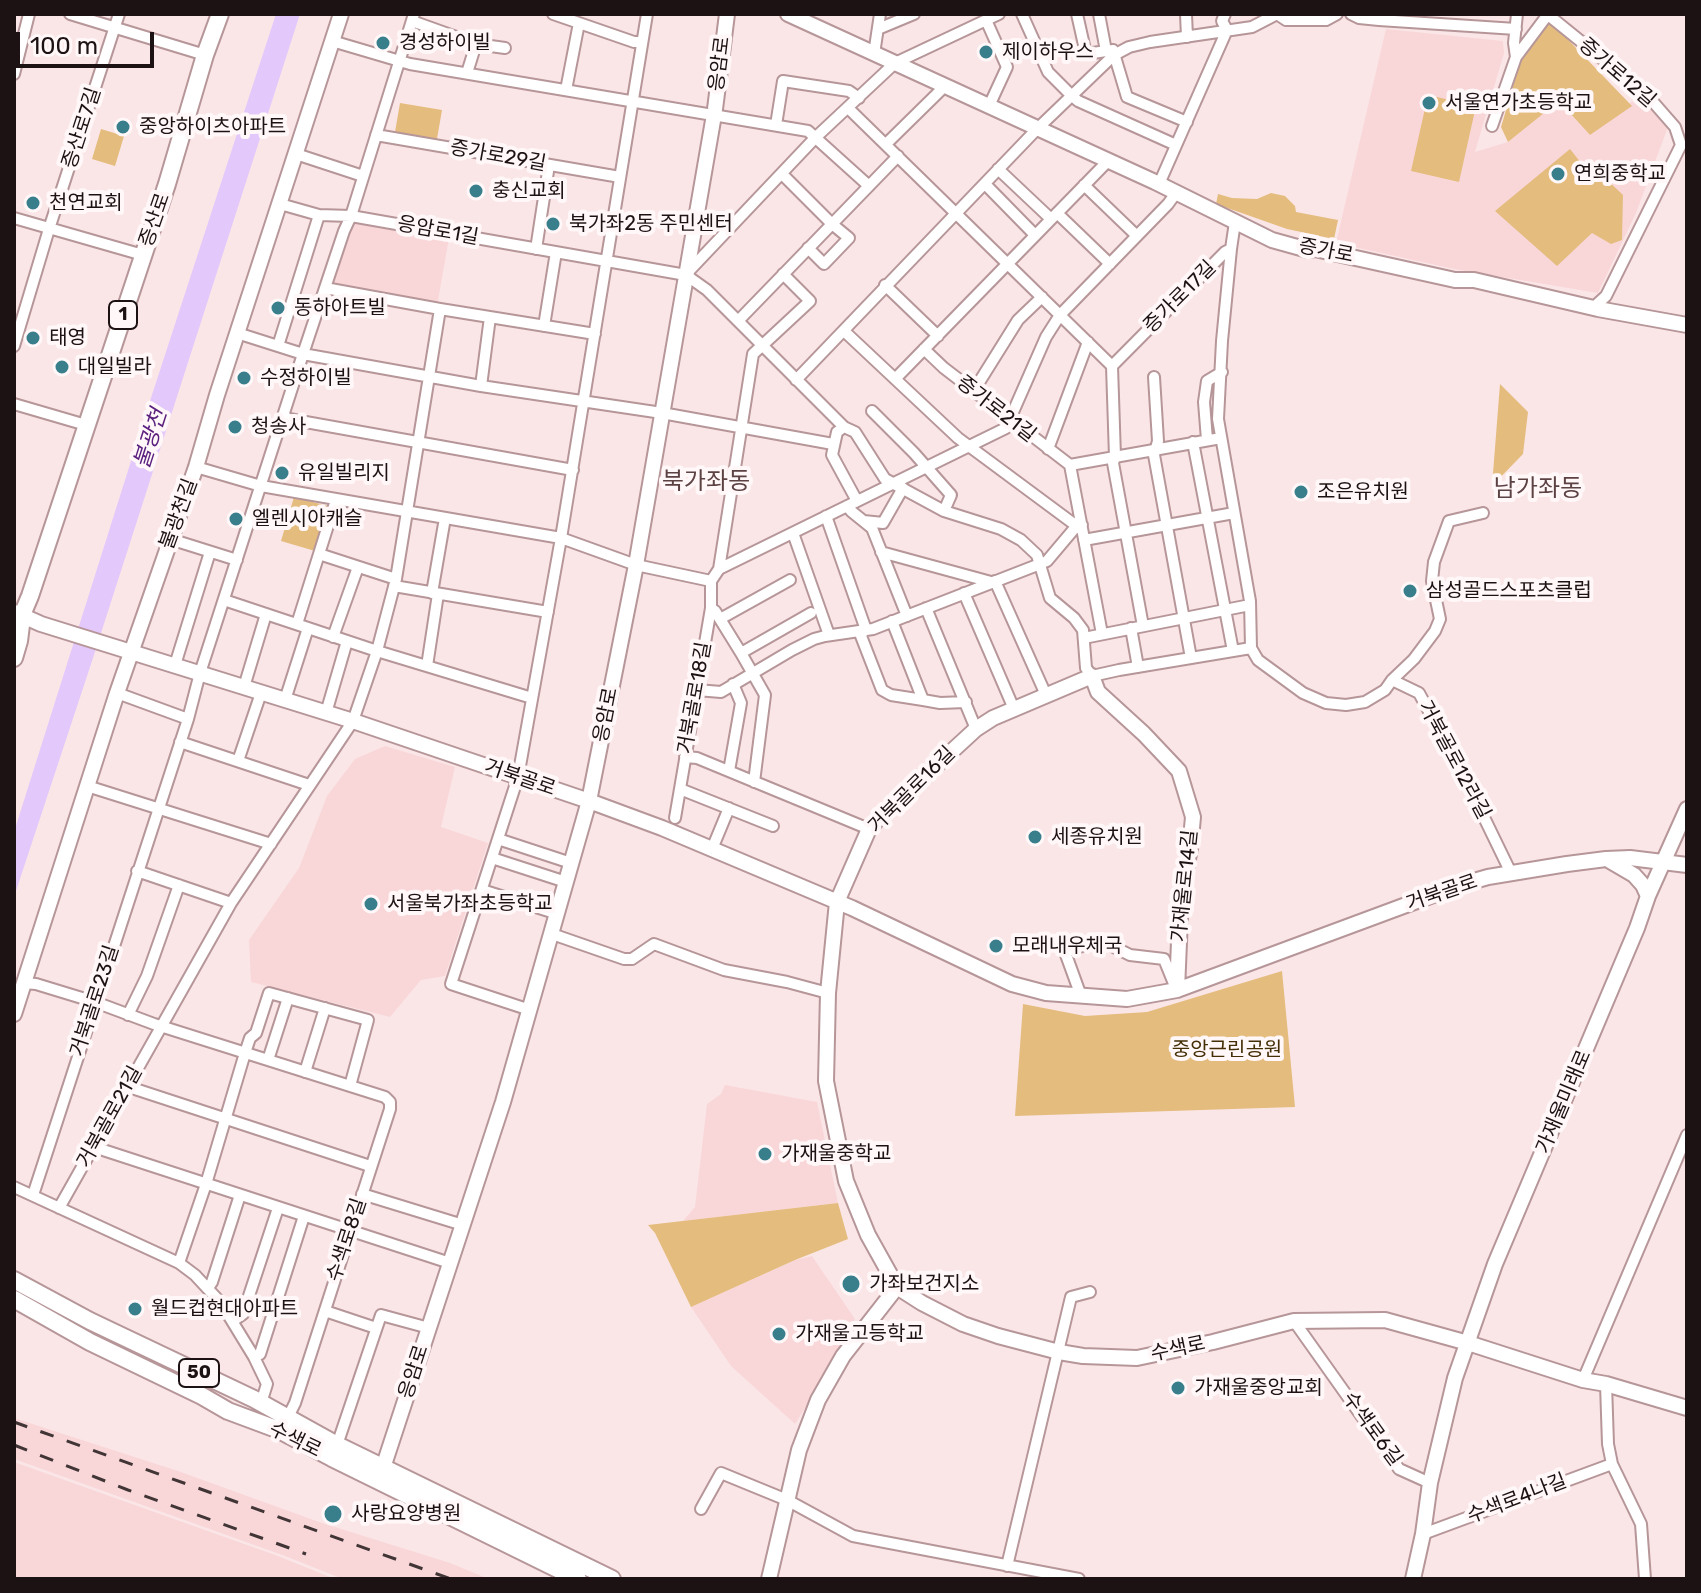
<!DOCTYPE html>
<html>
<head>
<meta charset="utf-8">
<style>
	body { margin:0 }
	#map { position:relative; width:1701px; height:1593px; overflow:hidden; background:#fbe6e7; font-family:Rubik,sans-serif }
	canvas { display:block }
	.frame { position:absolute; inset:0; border:16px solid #1d1213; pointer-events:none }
	.scale { position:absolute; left:16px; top:32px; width:138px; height:36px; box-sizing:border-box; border:4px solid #1d1213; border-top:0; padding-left:10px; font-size:24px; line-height:28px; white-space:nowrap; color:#1d1213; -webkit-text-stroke:6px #fff7f8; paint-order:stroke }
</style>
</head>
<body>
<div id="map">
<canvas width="1701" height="1593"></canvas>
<div class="frame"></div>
<div class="scale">100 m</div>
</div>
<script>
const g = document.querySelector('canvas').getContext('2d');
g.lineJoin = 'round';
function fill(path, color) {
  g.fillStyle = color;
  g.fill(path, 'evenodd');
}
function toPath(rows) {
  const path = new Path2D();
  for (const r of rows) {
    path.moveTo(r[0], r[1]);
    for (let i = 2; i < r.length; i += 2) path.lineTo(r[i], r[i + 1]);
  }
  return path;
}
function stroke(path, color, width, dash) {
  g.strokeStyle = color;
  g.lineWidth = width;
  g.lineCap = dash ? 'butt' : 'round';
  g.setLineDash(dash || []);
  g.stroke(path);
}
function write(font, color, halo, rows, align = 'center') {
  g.font = font + ' Rubik,"Noto Sans KR",sans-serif';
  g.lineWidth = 8;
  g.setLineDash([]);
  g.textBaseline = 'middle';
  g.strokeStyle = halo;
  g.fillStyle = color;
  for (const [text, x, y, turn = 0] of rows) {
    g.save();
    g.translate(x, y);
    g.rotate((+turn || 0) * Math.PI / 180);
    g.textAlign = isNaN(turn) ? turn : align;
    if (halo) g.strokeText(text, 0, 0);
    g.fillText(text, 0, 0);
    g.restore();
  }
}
const built = toPath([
	[1386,29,1503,41,1504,53,1475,152,1508,142,1559,101,1590,135,1640,95,1668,127,1636,213,1598,293,1454,269,1336,243],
	[353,222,449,238,437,306,332,285],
	[385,746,455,767,441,827,488,843,445,976,421,980,390,1017,251,982,249,940,299,868,327,796,355,759],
	[725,1085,817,1102,838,1203,683,1221,695,1207,707,1104,721,1094],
	[812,1256,855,1319,843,1348,795,1424,731,1366,691,1307,795,1260],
	[14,1418,178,1471,322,1523,450,1563,489,1579,343,1579,285,1556,14,1459],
	[14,1462,278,1556,335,1579,14,1579]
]);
const green = toPath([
	[1550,21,1632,106,1590,135,1559,101,1508,142,1501,127,1520,63],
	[1428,95,1476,106,1459,182,1411,171],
	[400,103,442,110,437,139,395,132],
	[101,129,124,136,115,166,92,159],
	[1570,149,1596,182,1604,177,1623,195,1622,240,1611,244,1592,233,1557,266,1495,211],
	[1271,193,1285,196,1295,206,1296,212,1338,220,1334,239,1287,229,1216,204,1218,194,1232,198,1257,199],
	[1500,384,1528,412,1523,454,1492,486],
	[294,497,328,506,315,551,281,541],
	[1282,971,1295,1107,1015,1116,1023,1004,1085,1016,1147,1012],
	[838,1203,848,1239,795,1260,691,1307,655,1233,648,1225]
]);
const water = toPath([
	[276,14,300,14,92,661,14,897,14,832,149,404]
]);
const street = toPath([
	[70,14,205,55],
	[553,14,634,42,642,42],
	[1022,14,1048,72,1071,95,1078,101,1176,145],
	[1077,14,1086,54,1113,50,1127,97,1187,122],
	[1099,14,1106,51],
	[1186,14,1187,37],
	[1225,14,1222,21,1227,30],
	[1277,14,1286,20,1326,20,1337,14],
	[1351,14,1359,18,1379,20,1516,29],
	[1547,14,1647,95,1675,127,1681,145,1606,296,1594,307],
	[986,20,1007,67,989,106],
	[412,21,476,44,505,48],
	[878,29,914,14],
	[332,41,410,64,808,131,869,186],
	[874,54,880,14],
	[1516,57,1514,43,1517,14],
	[467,73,476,44],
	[14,74,29,14],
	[566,90,579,23],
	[848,108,1112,366,1225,252,1231,249,1235,222],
	[776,125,783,81,849,91,859,98],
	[1492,126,1516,57,1546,17,1545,14],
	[376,135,620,177],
	[886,144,945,86],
	[296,154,363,176],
	[998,169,1051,219],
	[782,174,832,224,849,238,824,264,808,248],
	[985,184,1035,235],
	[1159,184,1227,30],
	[1084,185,1137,236],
	[280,204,319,215,351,216,686,275,707,290,844,427,855,432,885,479,944,511,1001,529,1021,540,1037,555,1050,598,1074,618,1083,630,1086,668,1092,676,1119,670,1251,648],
	[1057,213,1110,264],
	[14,218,143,255],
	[536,249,549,165],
	[1231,249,1222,341,1218,419,1250,601,1251,648,1258,660,1303,693,1326,703,1346,705,1365,702,1385,690,1392,680,1414,659,1435,631,1440,619,1432,581,1434,562,1449,521,1483,513],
	[687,273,816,137,895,63,999,14],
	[885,285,938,336],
	[325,288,440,309,595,334],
	[738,321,898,156],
	[544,326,556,252],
	[844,331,958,438,1074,524,1082,525],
	[237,333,303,354,481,386,662,413,833,444],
	[14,346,49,229,119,14],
	[278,346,319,215],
	[924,349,944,368,1070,465],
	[1112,366,1115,457,1113,463,1143,626],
	[1154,377,1158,441,1154,455,1191,658],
	[895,379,1108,161],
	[796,380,1037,129,1114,55,1129,47,1150,42,1252,27,1277,14],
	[481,386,490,317],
	[973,392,1018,320,1042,297],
	[14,404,86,425],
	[872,411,914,453,951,495,944,511],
	[284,416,289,419,573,470],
	[844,427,837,432,832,455,857,501],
	[1207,440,1204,402,1207,381,1222,372],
	[1193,442,1233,651],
	[1048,449,1088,342],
	[1070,465,1102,634],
	[1070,465,1221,438],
	[196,467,261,486,561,538,636,565,711,581],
	[847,506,851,511,872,528,907,616],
	[826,516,865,627,861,636,882,690,891,695,923,700,940,703,966,702],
	[864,521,883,523,903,488],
	[793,533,829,635],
	[170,539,237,560],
	[1084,540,1234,513],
	[881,552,991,582],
	[319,554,396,579],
	[719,569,1006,428,1046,337,1060,315,1168,204,1176,193],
	[995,581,1046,695],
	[394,586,548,612],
	[432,593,445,518],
	[964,593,1014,709],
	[224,600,377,651,532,698],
	[711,608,715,611,741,653,765,695,754,782],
	[926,608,976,729],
	[720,619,790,580],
	[892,621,923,700],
	[297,624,336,500],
	[1131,628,1138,667],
	[333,637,358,567],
	[1084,638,1250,605],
	[741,653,811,613],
	[175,665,210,552],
	[427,666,438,594],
	[1392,680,1419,693,1462,772,1511,873],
	[244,687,266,614],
	[697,690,721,692,792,650,814,639,825,636,873,629,1040,564,1047,561,1074,529,1082,525],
	[117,693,188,719],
	[285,700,308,628],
	[326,713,347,641],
	[180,742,309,785],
	[685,757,697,758,869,829],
	[238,761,261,693],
	[729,771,741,703,733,684],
	[87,786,271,844],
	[680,789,773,826],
	[675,818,711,608,711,581,719,569,753,354,810,301,783,274],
	[498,839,571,863],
	[712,849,729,808],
	[492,858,566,882],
	[137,871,231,903],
	[482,890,558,914],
	[552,934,624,959,632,959,654,944,724,970,787,982,828,993],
	[23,983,36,984,95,1002,154,1024,385,1097,390,1102,390,1109,295,1403,287,1419],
	[1081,996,1065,952,1100,940,1130,955,1164,959,1175,986],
	[530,1010,451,984,518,777,561,538,647,14],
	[128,1015,147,976,179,885],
	[268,1060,288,998],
	[305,1072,325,1008],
	[127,1085,135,1089,367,1165,370,1168],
	[94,1145,100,1149,450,1263],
	[14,1187,179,1263,195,1275,221,1303,254,1357,267,1384,261,1403],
	[362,1194,463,1225],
	[33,1195,188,719,200,673,303,354,344,231,351,216,414,14],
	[59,1208,231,903,353,721,377,651,396,579,440,309],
	[179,1263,206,1184,245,1053,250,1038,256,1033,269,993,368,1020,350,1086],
	[208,1288,212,1282,240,1195],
	[325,1311,376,1328],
	[233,1321,243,1314,278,1208],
	[1294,1321,1399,1469,1430,1483],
	[254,1357,260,1354,304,1216],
	[1583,1380,1687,1135],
	[1606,1384,1608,1444,1612,1464,1641,1524,1645,1579],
	[337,1445,381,1315,429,1328],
	[701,1509,721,1473,787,1500,853,1536,1079,1579],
	[1423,1534,1612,1464],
	[1007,1566,1071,1297,1090,1292]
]);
const secondary = toPath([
	[788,14,1155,182,1272,240,1308,250,1315,249,1455,280,1474,280,1598,309,1687,325],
	[14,612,41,624,353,721,589,801,662,828,852,908,1012,984,1046,993,1127,999,1177,990,1460,885,1488,877,1567,864,1606,859,1630,858,1687,865],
	[1610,861,1634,875,1643,885,1648,896],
	[1177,990,1181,894,1190,849,1193,817,1179,771,1144,734,1098,692,1092,676,993,718,976,729,876,821,869,829,837,902,828,993,826,1081,846,1181,868,1235,897,1287,922,1303,963,1324,998,1336,1059,1352,1083,1356,1137,1358,1213,1342,1294,1321,1385,1320,1468,1343,1583,1380,1606,1384,1687,1408],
	[14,1014,117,693,196,467,217,395,341,14],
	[380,1477,503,1102,589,801,636,565,715,109,727,14],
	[769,1579,799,1450,818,1400,843,1356,897,1287],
	[1413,1579,1423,1534,1430,1483,1455,1378,1495,1264,1637,928,1648,896,1687,809]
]);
const primary = toPath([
	[14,628,22,615,30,596,167,184,205,55,220,14],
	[14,658,19,641,22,617],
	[14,1280,90,1321,254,1399,337,1445,612,1579],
	[14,1299,90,1342,202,1396,228,1411,279,1430,332,1458,578,1579]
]);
const rail = toPath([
	[14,1422,451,1579],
	[14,1445,128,1490,306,1554]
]);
const markers = [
	[383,43,8,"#397e8b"],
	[986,52,8,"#397e8b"],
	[1429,103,8,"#397e8b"],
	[123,127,8,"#397e8b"],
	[1558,174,8,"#397e8b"],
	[476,191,8,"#397e8b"],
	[33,203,8,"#397e8b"],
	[553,224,8,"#397e8b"],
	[278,308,8,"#397e8b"],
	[33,338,8,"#397e8b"],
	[62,367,8,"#397e8b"],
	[244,378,8,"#397e8b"],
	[235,427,8,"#397e8b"],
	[282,473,8,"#397e8b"],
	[1301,492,8,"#397e8b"],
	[236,519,8,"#397e8b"],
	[1410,591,8,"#397e8b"],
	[1035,837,8,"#397e8b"],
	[371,904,8,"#397e8b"],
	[996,946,8,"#397e8b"],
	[765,1154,8,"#397e8b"],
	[851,1284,10,"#397e8b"],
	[135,1309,8,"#397e8b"],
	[779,1334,8,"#397e8b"],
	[1178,1388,8,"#397e8b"],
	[333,1514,10,"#397e8b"]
];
const shields = [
	[123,315,28],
	[199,1373,40]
];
const shieldNames = [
	["1",123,315],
	["50",199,1373]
];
const poiNames = [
	["경성하이빌",399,43],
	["제이하우스",1002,52],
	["서울연가초등학교",1445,103],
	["중앙하이츠아파트",139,127],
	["연희중학교",1574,174],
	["충신교회",492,191],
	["천연교회",49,203],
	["북가좌2동 주민센터",569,224],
	["동하아트빌",294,308],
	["태영",49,338],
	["대일빌라",78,367],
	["수정하이빌",260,378],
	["청송사",251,427],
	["유일빌리지",298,473],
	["조은유치원",1317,492],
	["엘렌시아캐슬",252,519],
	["삼성골드스포츠클럽",1426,591],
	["세종유치원",1051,837],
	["서울북가좌초등학교",387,904],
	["모래내우체국",1012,946],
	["가재울중학교",781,1154],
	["가좌보건지소",869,1284],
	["월드컵현대아파트",151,1309],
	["가재울고등학교",795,1334],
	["가재울중앙교회",1194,1388],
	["사랑요양병원",351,1514]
];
const streetNames = [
	["응암로",720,64,-83],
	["증가로12길",1617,73,41],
	["증산로7길",82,128,-72],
	["증가로29길",498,156,10],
	["증산로",155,220,-71],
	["응암로1길",438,231,10],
	["증가로",1326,251,11],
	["증가로17길",1180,297,-45],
	["증가로21길",996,409,38],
	["불광천길",179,514,-70],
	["거북골로18길",695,698,-80],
	["응암로",606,715,-79],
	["거북골로12라길",1454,760,62],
	["거북골로",520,778,19],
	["거북골로16길",912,790,-45],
	["가재울로14길",1185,886,-84],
	["거북골로",1442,893,-19],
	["거북골로23길",95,1001,-72],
	["가재울미래로",1564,1102,-67],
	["거북골로21길",110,1117,-61],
	["수색로8길",347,1240,-72],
	["수색로",1178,1349,-12],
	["응암로",414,1372,-72],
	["수색로6길",1372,1429,54],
	["수색로",295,1440,26],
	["수색로4나길",1517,1499,-21]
];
const parkNames = [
	["중앙근린공원",1227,1050]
];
const waterNames = [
	["불광천",151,439,-72]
];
const quarterNames = [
	["북가좌동",706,482],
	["남가좌동",1538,489]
];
fill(built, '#f9d7d9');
fill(green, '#e4bc7d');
fill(water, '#e3c8fb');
stroke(street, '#b69698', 14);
stroke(secondary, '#b69698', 18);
stroke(primary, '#b69698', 20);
stroke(street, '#fff', 10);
stroke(secondary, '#fff', 14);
stroke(primary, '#fff', 16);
stroke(rail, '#413536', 3, [14, 14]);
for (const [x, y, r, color] of markers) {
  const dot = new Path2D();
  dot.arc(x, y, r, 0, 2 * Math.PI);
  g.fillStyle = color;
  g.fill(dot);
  stroke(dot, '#fff7f8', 3);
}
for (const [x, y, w] of shields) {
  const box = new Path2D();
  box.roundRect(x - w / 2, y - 14, w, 28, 6);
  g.fillStyle = '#fff7f8';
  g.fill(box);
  stroke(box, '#1d1213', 2);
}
write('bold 18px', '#1d1213', null, shieldNames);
write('20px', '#1d1213', '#fff7f8', poiNames, 'left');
write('20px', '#1d1213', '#fff7f8', streetNames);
write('20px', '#432e06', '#fff7f8', parkNames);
write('italic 22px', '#5b217f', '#fff7f8', waterNames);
write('24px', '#5d4244', '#fff7f8', quarterNames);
</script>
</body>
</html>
